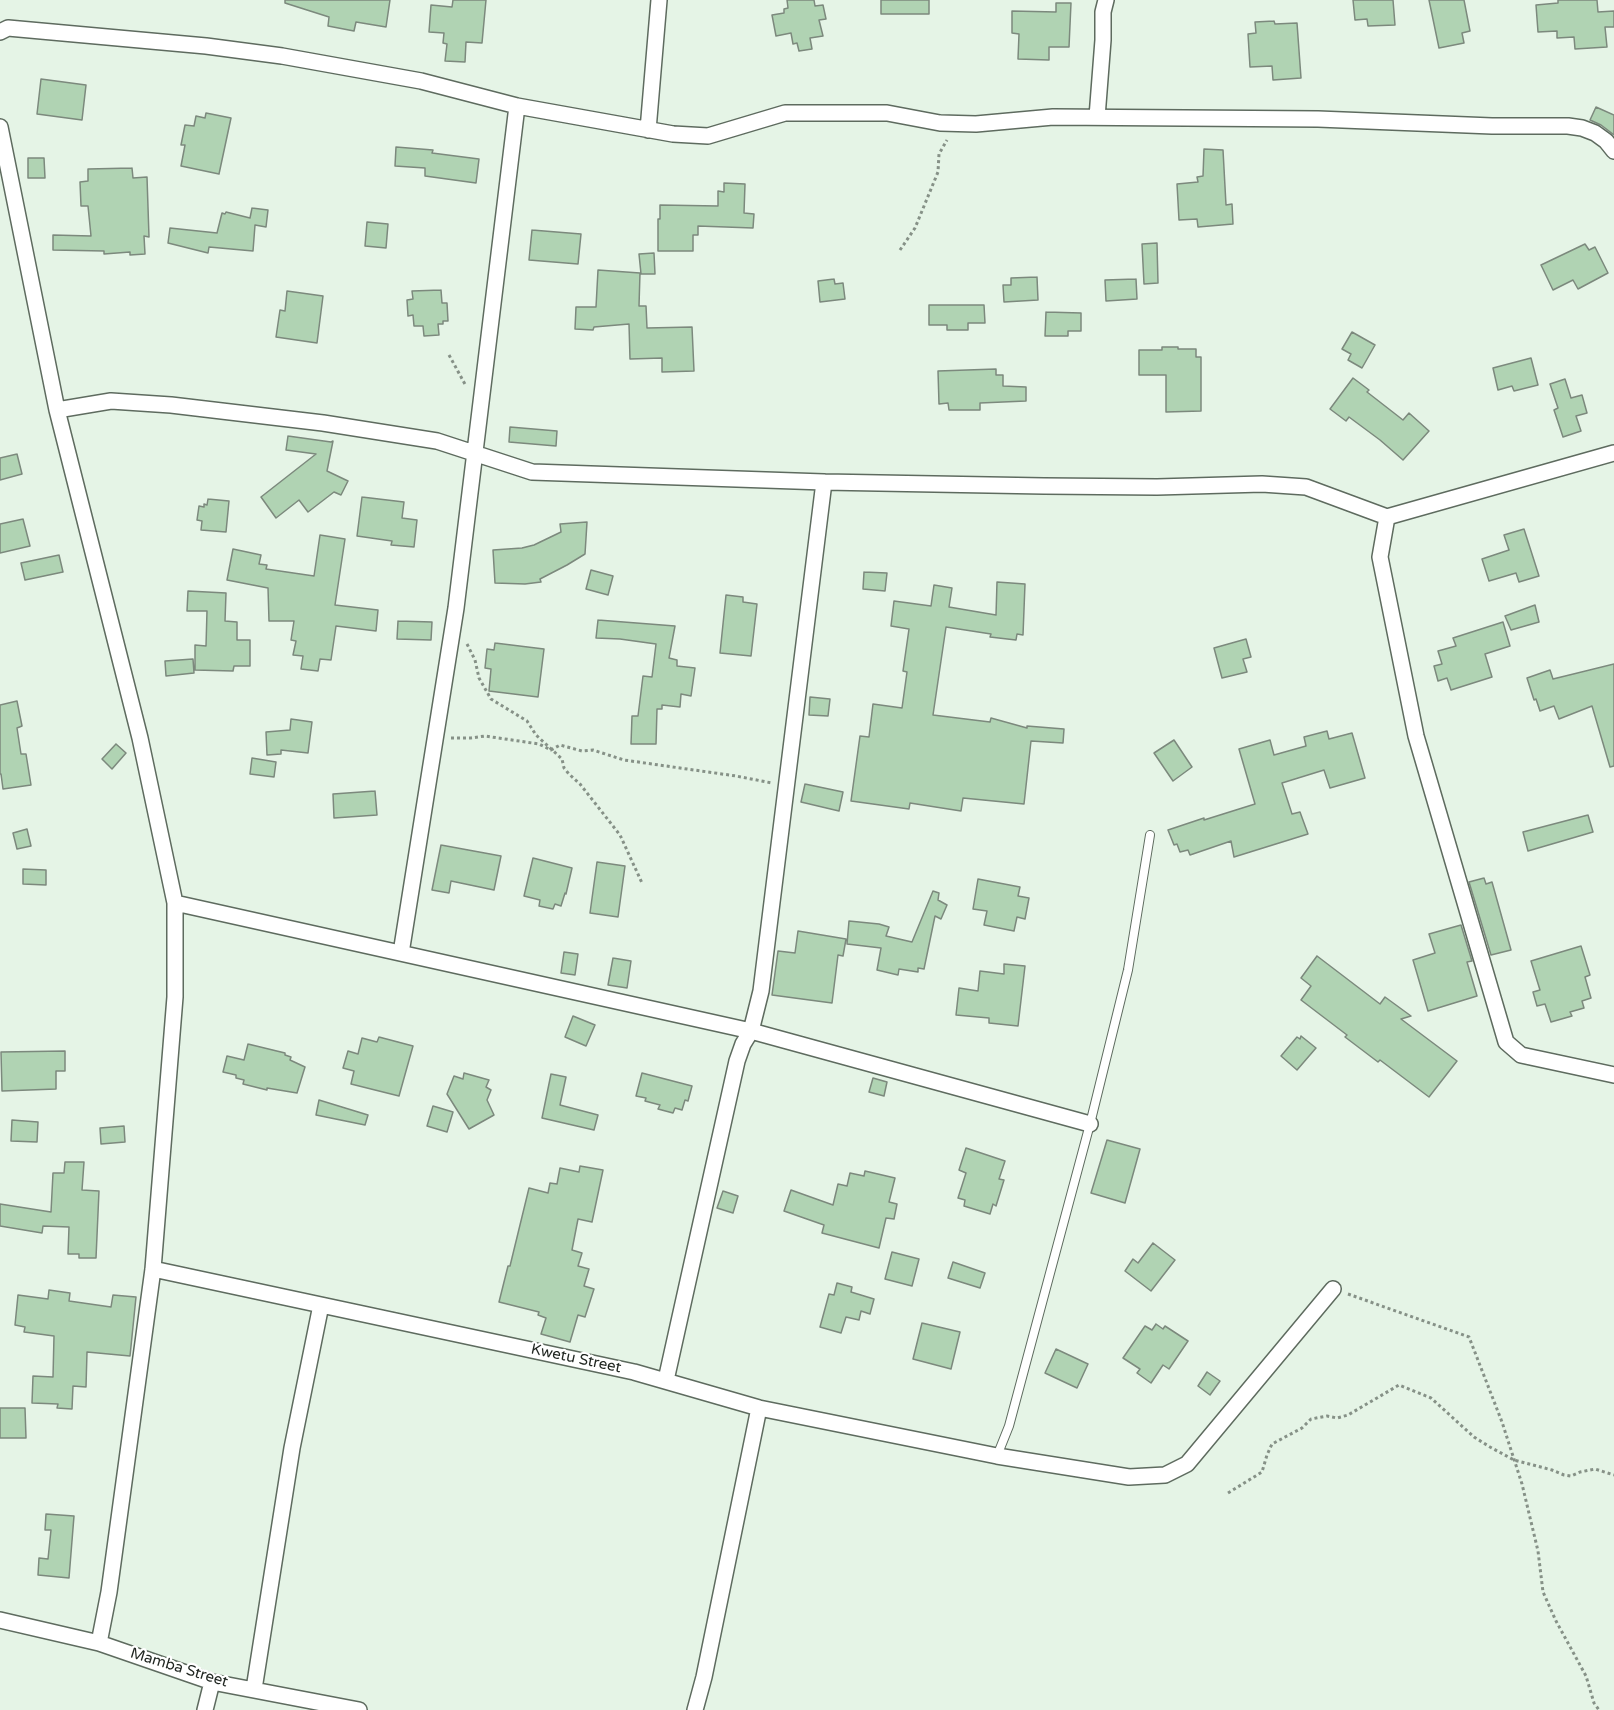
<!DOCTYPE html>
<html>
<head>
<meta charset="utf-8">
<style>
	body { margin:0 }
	canvas { display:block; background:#e5f4e6 }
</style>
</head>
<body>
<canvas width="1614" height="1710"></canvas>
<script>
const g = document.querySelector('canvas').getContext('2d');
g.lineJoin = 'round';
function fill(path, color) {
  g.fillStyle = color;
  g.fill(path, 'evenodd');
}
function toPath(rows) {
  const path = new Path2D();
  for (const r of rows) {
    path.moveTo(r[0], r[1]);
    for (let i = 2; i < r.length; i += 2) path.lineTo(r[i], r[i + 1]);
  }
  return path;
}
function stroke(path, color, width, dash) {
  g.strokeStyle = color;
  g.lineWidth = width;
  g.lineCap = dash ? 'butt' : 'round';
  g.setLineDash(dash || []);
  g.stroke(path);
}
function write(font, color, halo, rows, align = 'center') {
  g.font = font + ' "Varela Round",sans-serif';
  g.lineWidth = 4.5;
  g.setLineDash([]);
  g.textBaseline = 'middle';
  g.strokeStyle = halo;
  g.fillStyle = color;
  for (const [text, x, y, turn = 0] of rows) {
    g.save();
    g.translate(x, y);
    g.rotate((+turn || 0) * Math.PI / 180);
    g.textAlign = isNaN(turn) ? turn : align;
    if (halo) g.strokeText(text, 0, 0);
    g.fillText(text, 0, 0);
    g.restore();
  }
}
const building = toPath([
	[285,0,390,0,386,27,356,22,354,31,328,26,329,17,285,3,285,0],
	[453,0,486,0,482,43,466,42,465,62,445,61,447,44,443,43,444,33,429,32,431,5,452,7,453,0],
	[787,0,814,0,815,6,823,5,826,19,819,20,823,36,810,38,812,49,799,51,797,43,793,44,791,33,776,36,772,15,784,13,784,9,788,8,787,0],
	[881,0,929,0,929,14,881,14,881,0],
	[1353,0,1393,0,1395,25,1368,26,1367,19,1355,20,1353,0],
	[1429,0,1464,0,1470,31,1462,33,1464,43,1439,48,1429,0],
	[1558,0,1597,0,1598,12,1614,11,1614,27,1605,27,1607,47,1575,49,1574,37,1557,38,1557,31,1538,32,1536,5,1558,3,1558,0],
	[1056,3,1071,3,1069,47,1049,47,1049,60,1018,59,1019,34,1012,33,1012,11,1056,12,1056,3],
	[1274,21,1275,24,1297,23,1301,78,1273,80,1272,66,1250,67,1248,34,1256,33,1255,22,1274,21],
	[41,79,86,85,82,120,37,114,41,79],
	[1596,107,1614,115,1614,135,1601,125,1590,120,1596,107],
	[206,113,231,118,219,174,181,166,185,145,181,145,185,125,194,126,196,116,205,118,206,113],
	[396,147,433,150,432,153,479,159,476,183,425,176,425,168,395,166,396,147],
	[1204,149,1223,150,1226,205,1232,204,1233,224,1198,227,1197,219,1179,220,1177,184,1198,182,1197,177,1203,176,1204,149],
	[28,158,44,158,45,178,28,178,28,158],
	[132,168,133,178,147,177,149,237,144,236,145,254,130,255,130,252,104,254,104,251,53,250,53,235,91,236,88,206,81,206,80,182,88,181,88,169,132,168],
	[724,183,745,184,744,213,754,214,753,228,698,226,698,235,693,235,693,251,658,251,658,219,660,219,660,205,718,206,718,191,724,192,724,183],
	[252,208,268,210,266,227,255,225,253,251,209,247,208,253,168,243,170,228,217,233,222,213,225,214,226,212,250,218,252,208],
	[367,222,388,224,386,248,365,246,367,222],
	[532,230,581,234,578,264,529,260,532,230],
	[1157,243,1158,283,1144,284,1142,244,1157,243],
	[1585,244,1589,250,1595,247,1608,273,1578,289,1573,280,1553,290,1541,265,1585,244],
	[654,253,655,274,641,274,639,254,654,253],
	[598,270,640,273,639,306,646,306,647,328,692,327,694,371,662,372,662,358,630,359,629,324,594,327,593,330,575,329,576,307,596,307,598,270],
	[1037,277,1038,300,1004,302,1003,285,1011,285,1011,278,1037,277],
	[834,279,835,284,843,283,845,299,820,302,818,281,834,279],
	[1136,279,1137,299,1106,301,1105,280,1136,279],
	[441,290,442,303,447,303,448,321,443,321,443,324,438,324,439,335,424,336,423,326,414,326,413,315,408,316,407,300,413,299,412,291,441,290],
	[287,291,323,296,317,343,276,337,280,310,285,311,287,291],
	[929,305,984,305,985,323,968,323,968,330,947,330,947,325,929,325,929,305],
	[1046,312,1081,313,1081,331,1068,331,1068,336,1045,336,1046,312],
	[1352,332,1375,345,1362,368,1348,360,1351,354,1342,349,1352,332],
	[1162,347,1178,347,1178,349,1196,349,1196,357,1201,357,1201,411,1166,412,1166,375,1139,375,1139,350,1162,350,1162,347],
	[1531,358,1538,385,1514,391,1512,386,1498,390,1493,368,1531,358],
	[996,369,996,375,1003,375,1003,386,1026,387,1026,401,980,403,980,410,949,410,948,403,939,404,938,371,996,369],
	[1353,378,1369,390,1367,392,1403,420,1409,413,1429,431,1403,460,1380,440,1349,417,1346,421,1330,409,1353,378],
	[1565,379,1571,398,1582,395,1587,413,1576,416,1581,431,1563,437,1554,410,1558,408,1550,384,1565,379],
	[510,427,557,431,556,446,509,442,510,427],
	[288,436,331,442,333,441,327,471,348,481,341,495,334,492,308,512,299,500,276,518,261,497,316,454,286,450,288,436],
	[17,454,22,474,0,480,0,458,17,454],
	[362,497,404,502,402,518,417,520,414,547,391,545,392,541,357,536,362,497],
	[208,499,229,501,226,532,201,530,202,521,197,520,199,506,204,507,204,504,207,505,208,499],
	[23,519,30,546,0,553,0,524,23,519],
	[587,522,585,554,567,565,540,579,541,582,525,584,495,583,493,550,522,548,534,545,561,532,560,524,587,522],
	[1524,529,1539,576,1519,582,1516,573,1489,581,1482,559,1509,550,1504,535,1524,529],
	[320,535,345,539,335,605,378,610,376,631,336,626,331,660,320,659,318,671,301,669,303,656,293,655,296,641,291,640,294,621,269,621,268,588,227,580,233,549,261,555,259,564,267,565,266,569,314,576,320,535],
	[59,555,63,572,25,580,21,563,59,555],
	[591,570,613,576,608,595,586,589,591,570],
	[864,572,887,573,885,591,863,589,864,572],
	[997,582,1025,584,1023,635,1017,634,1016,640,990,637,991,634,946,627,933,715,990,722,991,718,1027,728,1027,726,1064,729,1063,743,1031,741,1024,804,963,798,961,811,910,803,909,809,851,801,860,736,869,737,873,704,902,708,907,672,903,671,909,629,891,626,894,601,931,606,934,585,952,588,949,607,996,615,997,582],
	[188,591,226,593,225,621,237,622,237,640,250,640,250,666,234,666,233,671,195,670,195,645,206,646,207,611,187,611,188,591],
	[726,595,743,597,743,602,757,604,751,656,720,653,726,595],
	[1535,605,1539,622,1511,630,1505,616,1535,605],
	[598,620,675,626,669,658,677,660,677,666,695,668,691,696,681,694,680,707,662,705,662,709,657,709,656,744,631,744,632,716,638,716,643,676,652,677,656,644,620,639,596,638,598,620],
	[398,621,432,622,431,640,397,639,398,621],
	[1503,622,1510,646,1485,654,1492,677,1451,690,1447,678,1438,681,1434,666,1442,664,1438,651,1456,646,1453,638,1503,622],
	[1246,639,1251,657,1243,659,1247,672,1222,678,1214,648,1246,639],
	[495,643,544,649,538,697,489,691,491,669,485,668,487,649,494,650,495,643],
	[193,659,194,673,166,676,165,661,193,659],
	[1614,664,1614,766,1610,767,1592,706,1559,719,1554,706,1540,711,1536,699,1534,700,1527,678,1550,670,1553,679,1614,664],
	[810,697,830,699,828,716,809,715,810,697],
	[17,701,22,726,17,728,21,754,26,754,31,785,3,789,1,774,0,774,0,705,17,701],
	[291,719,312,722,308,753,281,750,281,754,267,755,266,732,290,730,291,719],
	[1327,731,1329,739,1352,733,1365,778,1330,788,1324,770,1282,783,1292,814,1300,812,1308,834,1234,857,1231,841,1190,855,1188,850,1180,852,1177,844,1174,845,1168,830,1204,818,1204,820,1255,804,1239,749,1270,740,1274,755,1306,746,1304,737,1327,731],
	[1174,740,1192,767,1173,781,1154,753,1174,740],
	[116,744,126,753,112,769,102,759,116,744],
	[252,758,276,762,274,777,250,774,252,758],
	[805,784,843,792,839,811,801,802,805,784],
	[375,791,377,815,334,818,333,794,375,791],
	[1588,815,1593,832,1528,851,1523,832,1588,815],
	[27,829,31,846,17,849,13,833,27,829],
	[441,845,501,856,494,890,451,881,449,893,432,890,441,845],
	[533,858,572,868,566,894,565,893,561,906,555,904,553,909,539,906,540,900,524,896,533,858],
	[597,862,625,866,618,917,590,913,597,862],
	[23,869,46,870,46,885,23,884,23,869],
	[1484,878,1486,884,1492,882,1511,950,1491,955,1469,882,1484,878],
	[978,879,1020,887,1018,896,1029,898,1025,919,1017,917,1014,931,984,925,987,911,973,909,978,879],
	[933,891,939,893,938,900,947,905,941,919,935,916,924,969,918,968,918,972,899,969,898,975,877,970,881,948,847,944,849,921,879,924,889,927,886,936,912,942,933,891],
	[1461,925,1472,961,1467,962,1477,996,1428,1011,1413,960,1435,953,1429,934,1461,925],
	[798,931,846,939,843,956,838,955,832,1003,772,995,778,951,795,953,798,931],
	[1581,946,1590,975,1585,977,1591,998,1582,1001,1584,1008,1570,1012,1572,1016,1551,1022,1545,1004,1537,1006,1533,992,1540,990,1531,961,1581,946],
	[564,952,578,954,575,975,561,973,564,952],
	[1317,956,1380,1004,1385,997,1411,1016,1401,1019,1457,1061,1429,1097,1380,1060,1378,1062,1345,1037,1347,1035,1301,1000,1311,986,1301,978,1317,956],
	[613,958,631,961,627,988,608,985,613,958],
	[1004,964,1025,966,1018,1026,989,1023,989,1018,956,1015,959,988,978,991,980,971,1004,974,1004,964],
	[573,1016,595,1025,586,1046,565,1037,573,1016],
	[1301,1036,1316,1048,1297,1070,1281,1056,1297,1037,1300,1039,1301,1036],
	[379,1037,413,1046,399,1096,351,1084,354,1071,343,1068,348,1051,358,1054,362,1038,377,1042,379,1037],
	[248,1044,285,1053,285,1055,291,1057,290,1060,305,1067,297,1093,267,1088,267,1090,243,1084,244,1080,236,1078,236,1075,223,1072,227,1056,244,1060,248,1044],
	[65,1051,65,1071,56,1071,56,1089,2,1091,1,1052,65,1051],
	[464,1073,489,1080,486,1087,491,1090,487,1100,494,1115,469,1129,447,1094,454,1076,463,1079,464,1073],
	[642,1073,692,1086,688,1101,685,1100,682,1110,675,1108,673,1113,658,1109,660,1105,645,1101,646,1098,636,1096,642,1073],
	[551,1074,566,1077,560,1105,598,1115,594,1130,542,1118,551,1074],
	[873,1078,887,1082,884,1096,869,1092,873,1078],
	[319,1100,368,1115,365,1125,316,1115,319,1100],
	[433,1106,453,1112,447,1132,427,1126,433,1106],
	[12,1120,38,1122,37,1142,11,1141,12,1120],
	[124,1126,125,1142,101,1144,100,1128,124,1126],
	[1107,1140,1140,1149,1125,1203,1091,1193,1107,1140],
	[966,1148,1005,1161,999,1179,1004,1180,996,1206,993,1204,990,1214,964,1206,965,1200,958,1198,966,1173,959,1170,966,1148],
	[65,1162,84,1162,82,1190,99,1191,96,1258,79,1258,79,1254,68,1254,69,1227,43,1226,42,1233,0,1226,0,1204,51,1212,53,1173,64,1173,65,1162],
	[580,1166,603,1170,592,1222,578,1219,572,1250,582,1253,578,1266,589,1269,584,1286,594,1289,585,1317,578,1315,570,1342,541,1334,546,1318,538,1315,539,1312,499,1302,508,1266,510,1266,529,1188,548,1193,550,1183,557,1184,560,1168,579,1172,580,1166],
	[865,1171,895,1178,889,1202,897,1204,894,1219,886,1218,879,1248,822,1233,824,1225,784,1211,791,1190,833,1205,838,1184,847,1186,850,1173,864,1176,865,1171],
	[723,1191,738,1196,733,1213,717,1208,723,1191],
	[1153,1243,1175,1260,1151,1291,1125,1271,1133,1259,1138,1263,1153,1243],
	[892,1252,919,1259,912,1286,885,1279,892,1252],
	[953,1262,985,1273,980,1288,948,1278,953,1262],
	[837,1283,852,1287,851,1292,874,1299,870,1314,861,1311,859,1320,846,1317,841,1333,820,1327,829,1294,834,1295,837,1283],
	[49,1290,70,1293,69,1301,111,1307,113,1295,136,1297,130,1356,87,1352,86,1387,73,1386,72,1409,57,1408,58,1404,32,1403,33,1376,53,1377,54,1336,24,1332,25,1327,15,1325,18,1295,48,1299,49,1290],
	[922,1323,960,1332,951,1369,913,1359,922,1323],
	[1156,1324,1163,1329,1165,1326,1188,1341,1169,1369,1163,1365,1151,1383,1137,1373,1140,1369,1123,1358,1145,1326,1152,1330,1156,1324],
	[1056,1349,1088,1364,1077,1388,1045,1373,1056,1349],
	[1207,1372,1220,1381,1210,1395,1198,1386,1207,1372],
	[0,1408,25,1408,26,1438,0,1438,0,1408],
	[46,1514,74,1516,69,1578,38,1575,39,1558,48,1559,51,1530,45,1530,46,1514]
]);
const path = toPath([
	[900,250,915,228,938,172,939,154,947,140],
	[449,355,466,386],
	[467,644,475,660,479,678,491,699,527,721,536,735,562,759,564,768,569,774,580,784,620,835,642,883],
	[451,738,471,738,485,736,539,744,551,750,560,745,582,751,593,750,624,760,736,776,772,783],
	[1348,1294,1469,1337,1502,1422,1522,1484,1538,1551,1543,1592,1556,1621,1586,1676,1594,1703,1599,1710],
	[1228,1493,1262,1472,1267,1455,1272,1444,1302,1428,1311,1419,1327,1416,1337,1418,1348,1415,1399,1385,1431,1398,1474,1437,1490,1447,1514,1460,1552,1470,1564,1475,1571,1476,1580,1472,1595,1469,1614,1475]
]);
const service = toPath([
	[997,1456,1009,1426,1090,1124,1128,970,1150,835]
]);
const minor = toPath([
	[0,32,8,28,206,46,282,56,421,81,517,106,673,134,708,136,785,113,887,113,940,123,976,124,1053,117,1318,119,1492,126,1568,126,1582,128,1595,133,1606,141,1614,151],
	[1097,117,1103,40,1103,12,1106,0],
	[0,127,57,410,140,738,175,903,175,997,153,1269,109,1592,99,1643],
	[648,130,659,0],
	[57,410,111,401,171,405,323,423,437,441,532,472,824,482,1044,486,1157,487,1262,484,1306,487,1387,517,1614,453],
	[1387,517,1380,557,1416,736,1506,1042,1521,1055,1614,1075],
	[175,903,751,1031,1090,1124],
	[401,953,456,608,517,106],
	[153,1269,634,1372,759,1408,997,1456,1129,1477,1165,1475,1187,1464,1333,1289],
	[666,1380,737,1061,743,1044,751,1031,761,991,824,482],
	[0,1620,99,1643,212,1682,359,1710],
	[254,1689,292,1448,321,1305],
	[205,1710,212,1682],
	[695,1710,704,1677,759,1408]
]);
const streetNames = [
	["Kwetu Street",576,1359,12],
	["Mamba Street",179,1668,17]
];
fill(building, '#b0d3b3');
stroke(building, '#7c897d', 1.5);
stroke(service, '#5e6b5f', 10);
stroke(minor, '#5e6b5f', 18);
stroke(path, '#869187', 3, [3, 3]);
stroke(service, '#fff', 8);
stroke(minor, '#fff', 15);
write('15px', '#212722', '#fff', streetNames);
</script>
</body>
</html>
